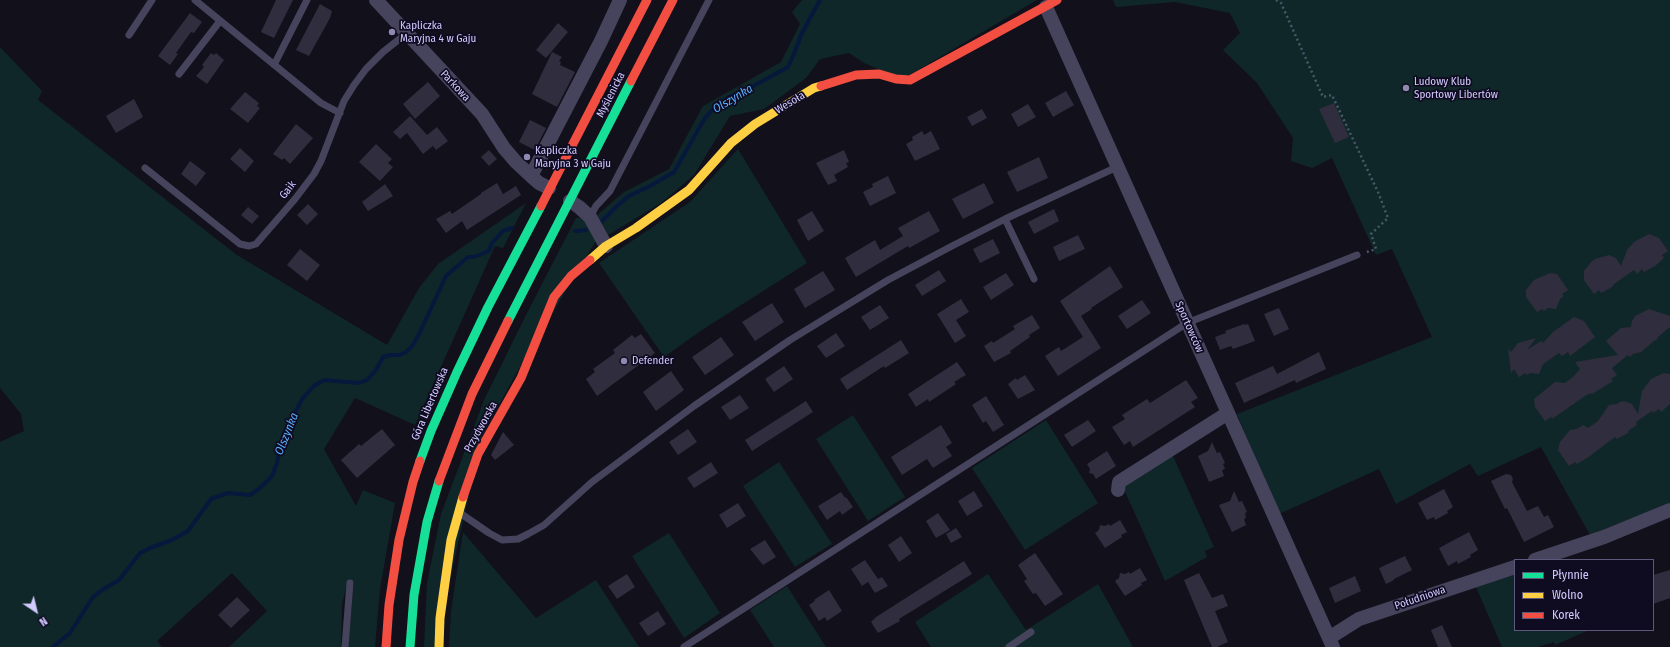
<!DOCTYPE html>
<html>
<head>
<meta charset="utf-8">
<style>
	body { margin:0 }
	#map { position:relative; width:1670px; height:647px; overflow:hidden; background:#12101b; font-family:"Fira Sans Condensed",sans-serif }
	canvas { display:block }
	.legend { position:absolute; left:1514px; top:559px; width:140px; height:72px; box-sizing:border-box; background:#0f0b20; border:1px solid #5d5779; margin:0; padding:5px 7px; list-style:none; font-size:12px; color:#d2caff }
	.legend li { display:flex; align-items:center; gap:8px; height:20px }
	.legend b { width:20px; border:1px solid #5d5779 }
	.north { position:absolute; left:16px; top:591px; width:40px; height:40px; -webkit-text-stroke:3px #0f0b20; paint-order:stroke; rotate:145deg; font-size:11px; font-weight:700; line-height:16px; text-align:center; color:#d2caff }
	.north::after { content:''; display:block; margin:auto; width:14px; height:18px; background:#d2caff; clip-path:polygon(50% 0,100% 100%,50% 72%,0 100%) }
</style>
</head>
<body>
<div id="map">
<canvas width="1670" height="647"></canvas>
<ul class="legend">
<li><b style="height:5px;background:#16e098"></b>Płynnie</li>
<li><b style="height:5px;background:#ffcf43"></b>Wolno</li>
<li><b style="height:5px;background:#f24e42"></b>Korek</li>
</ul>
<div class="north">N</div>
</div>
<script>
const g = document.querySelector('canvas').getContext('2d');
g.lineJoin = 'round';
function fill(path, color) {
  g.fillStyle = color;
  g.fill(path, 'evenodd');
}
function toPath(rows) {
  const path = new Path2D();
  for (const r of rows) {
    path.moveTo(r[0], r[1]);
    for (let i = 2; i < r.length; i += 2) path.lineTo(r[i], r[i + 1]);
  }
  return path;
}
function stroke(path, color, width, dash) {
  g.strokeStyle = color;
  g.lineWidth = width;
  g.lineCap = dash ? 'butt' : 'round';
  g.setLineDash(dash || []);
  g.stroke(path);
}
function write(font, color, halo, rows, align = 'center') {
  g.font = font + ' "Fira Sans Condensed",sans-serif';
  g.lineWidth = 3.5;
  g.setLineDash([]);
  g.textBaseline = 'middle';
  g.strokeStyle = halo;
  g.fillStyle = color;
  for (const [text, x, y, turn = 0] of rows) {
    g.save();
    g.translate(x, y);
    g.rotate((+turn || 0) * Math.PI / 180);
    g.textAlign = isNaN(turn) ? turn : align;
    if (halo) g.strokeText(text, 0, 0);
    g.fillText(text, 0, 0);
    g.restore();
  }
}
const green = toPath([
	[802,0,1037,0,906,77,888,73,864,63,849,53,820,59,806,78,764,109,730,116,694,175,661,203,608,235,596,216,624,192,669,169,703,106,781,62,800,24,792,12],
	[1113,0,1670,0,1670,503,1590,535,1541,447,1478,476,1470,464,1396,504,1379,469,1279,514,1237,414,1432,337,1392,249,1376,255,1332,158,1312,168,1291,161,1293,138,1257,83,1223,50,1240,33,1230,13,1175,2,1116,7],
	[0,47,42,91,38,100,237,255,387,345,419,288,438,264,526,203,503,248,495,246,415,425,355,398,324,449,356,506,363,490,395,503,380,589,375,647,348,647,354,582,348,580,342,604,341,647,229,647,267,611,232,573,157,641,162,647,0,647,0,442,24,431,21,414,0,388],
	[738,149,807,263,702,330,664,357,599,263,690,202],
	[576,218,580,218,589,225,596,241,522,363,482,436,435,647,424,647,427,583,441,514,484,400,526,315],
	[853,415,905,497,868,521,816,439],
	[1046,420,1098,503,1025,550,972,468],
	[1172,454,1214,547,1205,551,1207,557,1165,581,1123,487],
	[779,462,832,544,795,567,743,486],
	[463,532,536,618,596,580,639,647,449,647,451,611],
	[669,533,720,613,684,638,632,556],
	[1515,573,1515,630,1589,630,1555,645,1554,642,1538,647,1502,647,1476,587],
	[988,574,1026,630,1098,584,1133,647,931,647,915,622],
	[787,586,826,647,774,647,750,610]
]);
const stream = toPath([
	[600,223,618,205,629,196,652,185,674,172,705,118,715,107,729,97,737,95,788,67,794,54,801,35,820,0],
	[575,231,586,230],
	[53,647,70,633,93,597,102,590,119,580,140,553,150,548,172,540,188,531,211,499,228,493,250,495,260,488,272,476,277,463,281,442,289,424,302,399,314,386,324,380,359,383,367,380,376,370,383,357,390,355,400,355,406,352,413,345,420,332,446,276,468,257,474,257,489,251,492,243,503,231,512,228]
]);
const building = toPath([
	[276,0,293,0,274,38,261,32],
	[320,4,332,11,330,18,309,56,296,50],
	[190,13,202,22,194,33,191,32,176,53,178,54,170,65,158,56],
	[558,23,568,32,546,58,536,50],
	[552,52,562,57,559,61,561,62,560,65,575,72,557,107,532,94],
	[211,53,214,55,216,53,224,60,207,84,196,76,204,67,202,65],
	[428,82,440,96,415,119,403,104],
	[1066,91,1074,105,1053,117,1045,103],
	[245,92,259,103,257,106,260,108,248,123,230,109],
	[134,99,143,117,116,133,106,116],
	[1334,103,1349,137,1335,143,1319,109],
	[1028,104,1036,117,1018,127,1011,114],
	[982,109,987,118,972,126,967,117],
	[410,116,427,135,437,127,448,141,436,150,433,146,423,154,407,133,400,139,393,132],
	[530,120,546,128,535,150,519,142],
	[296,124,313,138,290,164,284,158,282,160,273,154],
	[922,131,924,135,931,131,940,149,915,161,906,144,913,140,912,137],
	[376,144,392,159,388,163,393,167,380,181,359,162],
	[240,148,254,161,245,172,230,159],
	[489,150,497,159,489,166,481,157],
	[844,150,849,162,846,163,848,167,834,175,837,181,828,185,816,163],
	[1039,157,1048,178,1017,192,1007,172],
	[190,161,206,173,196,186,181,174],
	[888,176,896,193,870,206,863,192,873,187,872,184],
	[497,183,503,194,516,186,521,195,467,230,462,221,446,233,436,219,450,211,452,214,481,194,481,193],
	[984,183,994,203,963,219,952,199],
	[385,184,393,196,368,211,362,202],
	[308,204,318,214,307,225,297,215],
	[248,207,259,216,252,224,241,215],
	[1054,209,1059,221,1034,234,1028,222],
	[812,211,824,231,808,241,797,220],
	[929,211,940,231,909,248,908,246,856,277,845,258,875,240,880,250,903,236,898,228],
	[1649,234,1659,238,1668,251,1662,255,1664,258,1655,266,1644,272,1642,269,1637,274,1634,270,1614,284,1612,287,1601,293,1599,290,1594,294,1584,280,1584,271,1591,262,1595,259,1609,255,1616,258,1621,266,1627,250,1634,242],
	[1078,235,1085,249,1059,261,1053,247],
	[993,239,1000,253,980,263,973,249],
	[300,249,320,265,307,281,287,265],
	[1110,266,1123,287,1091,308,1092,309,1081,316,1101,348,1058,376,1045,356,1059,347,1061,351,1083,337,1060,301],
	[939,270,946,281,922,296,915,285],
	[823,271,835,290,805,308,794,289],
	[1006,273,1014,285,991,300,983,287],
	[1550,273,1557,274,1568,290,1562,294,1564,296,1560,299,1556,309,1548,308,1544,311,1542,309,1537,312,1526,297,1526,290,1534,280],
	[961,299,969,312,956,320,966,336,955,343,937,314],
	[1142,300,1151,313,1127,329,1118,316],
	[772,303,784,322,755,341,742,322],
	[880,305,889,318,870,330,861,317],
	[1279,308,1289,329,1274,336,1264,314],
	[1649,309,1670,316,1670,327,1658,337,1657,340,1654,341,1641,352,1633,354,1630,357,1628,355,1612,368,1617,375,1611,379,1613,381,1592,394,1591,393,1585,396,1552,419,1551,417,1545,421,1535,407,1534,399,1555,382,1565,383,1574,376,1580,369,1575,362,1618,355,1606,341,1621,328,1631,327,1632,321,1635,316],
	[1032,315,1040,328,1029,335,1030,337,1010,351,1011,353,994,362,984,346,992,341,993,343,1015,329,1013,326],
	[1574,317,1584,321,1595,337,1570,356,1568,352,1562,356,1559,353,1543,364,1539,374,1530,373,1527,375,1525,373,1519,377,1514,369,1511,373,1508,348,1511,352,1518,343,1536,338,1527,350,1541,341,1543,343,1553,332],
	[1244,324,1245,325,1248,324,1255,341,1233,349,1231,346,1220,350,1215,337,1226,333,1225,331],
	[836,333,845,346,826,358,817,346],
	[641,334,655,353,597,396,586,379,595,372,593,369,615,353,613,350,632,335,635,338],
	[721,337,734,355,705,375,692,357],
	[901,340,909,353,885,368,884,366,847,390,840,379],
	[1319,352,1326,369,1296,383,1295,380,1244,403,1235,383,1273,366,1277,374],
	[957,362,966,375,954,382,956,384,929,402,928,399,916,407,908,394],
	[784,366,793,379,774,392,765,379],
	[671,371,684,390,656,411,643,392],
	[1664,373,1670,374,1670,404,1661,412,1659,409,1653,413,1652,411,1636,422,1637,425,1629,430,1628,433,1617,439,1615,437,1587,458,1577,464,1575,462,1569,466,1558,450,1560,442,1570,430,1577,429,1583,425,1588,428,1598,421,1609,405,1617,404,1620,402,1624,401,1632,404,1638,414,1642,391,1651,379],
	[1025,375,1035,390,1018,399,1008,384,1016,378,1017,380],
	[1186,380,1198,398,1191,402,1195,407,1133,447,1130,441,1124,445,1112,427,1125,419,1122,415,1147,399,1150,403],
	[740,395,749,408,730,420,721,407],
	[986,396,1004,425,993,432,986,421,983,423,972,405],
	[806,401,813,412,752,451,745,440],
	[1088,420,1096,431,1072,447,1064,435],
	[941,425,952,443,946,447,952,456,933,468,927,459,902,475,891,457],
	[382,429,395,445,357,478,341,460,359,444,361,446],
	[688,429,697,442,678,455,669,442],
	[503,432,514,445,495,460,491,455],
	[1212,442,1217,453,1220,452,1225,463,1223,464,1225,469,1222,470,1224,476,1209,482,1198,456,1208,451],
	[1107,451,1116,466,1096,479,1093,474,1089,473,1090,469,1087,464],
	[711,462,718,473,694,488,687,478],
	[1506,474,1511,475,1513,479,1512,482,1527,511,1538,506,1544,517,1548,515,1554,527,1524,542,1507,508,1505,509,1491,481],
	[1444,489,1453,507,1447,511,1448,513,1435,520,1434,517,1427,520,1418,503],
	[974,491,983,506,967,516,958,501],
	[1234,491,1239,502,1242,501,1247,512,1245,513,1246,518,1244,519,1246,525,1232,532,1219,505,1230,501],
	[841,492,845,498,846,497,853,507,842,515,840,511,827,520,818,506],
	[738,503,746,516,727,528,719,515],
	[938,513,950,530,936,538,926,521],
	[1120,520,1127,532,1121,535,1122,537,1105,548,1095,533,1099,530,1100,525,1105,526,1109,524,1110,526],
	[956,528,962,537,951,543,946,534],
	[1469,532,1478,550,1470,555,1471,557,1458,564,1457,561,1448,566,1439,548],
	[901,536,912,553,899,562,888,545],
	[765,540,776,557,763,565,750,549],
	[1035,553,1063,594,1045,606,1036,593,1033,594,1024,581,1027,579,1018,565],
	[1405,556,1412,570,1394,579,1394,580,1386,584,1379,568],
	[865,560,878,579,882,577,888,586,875,593,868,582,862,586,851,569],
	[964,561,972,574,899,619,900,621,878,633,871,622,876,617],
	[1140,568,1147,580,1141,583,1142,585,1125,596,1115,581,1119,578,1120,573,1125,574,1129,572,1130,574],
	[1670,570,1670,598,1653,604,1653,575],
	[1199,573,1212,598,1223,594,1228,606,1215,611,1228,642,1217,647,1212,647,1184,580],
	[627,574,635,587,617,599,608,586],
	[1355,576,1361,591,1335,603,1329,588],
	[829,590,842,611,827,621,825,617,819,621,809,605,815,601,814,600],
	[237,597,250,610,231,628,218,615],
	[658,611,666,624,648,636,639,623],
	[1442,625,1452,647,1438,647,1431,630]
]);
const path = toPath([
	[1276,0,1281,3,1323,97,1332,95,1378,192,1388,218,1371,234,1376,249,1364,253]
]);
const lane = toPath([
	[195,0,321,103,340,113],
	[129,35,152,0],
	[274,65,307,0],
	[179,74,220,21],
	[145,168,240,244,249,246,256,244,295,199,314,174,321,161,344,101,354,85,366,69,383,52,407,33],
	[590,217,596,206,610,191,709,0],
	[1005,219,1034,279],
	[460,513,489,533,502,540,518,539,528,534,544,525,592,482,694,406,790,340,888,280,952,246,1005,219,1117,167],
	[345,647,350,583],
	[684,647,1187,323,1357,255],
	[1009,647,1031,632]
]);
const street = toPath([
	[376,0,482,114,504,148,516,162,531,176],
	[1046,7,1333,647],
	[549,188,539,183,531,176,601,41,620,0],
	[570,201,579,207,590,217,606,246],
	[1118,490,1119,482,1228,413],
	[1535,560,1604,537,1670,510],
	[1329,638,1359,619,1515,567]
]);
const fast = toPath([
	[508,321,631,81],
	[420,461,431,431,457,372,488,307,541,206],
	[410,647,414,595,427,522,439,481]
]);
const slow = toPath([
	[590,260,606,246,636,228,689,190,731,143,755,124,814,88,821,86],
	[439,647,440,618,451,540,463,497]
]);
const jam = toPath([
	[631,81,673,0],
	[821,86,856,75,879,74,896,79,910,80,1057,0],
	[541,206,647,0],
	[439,481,472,394,508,321],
	[463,497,478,454,521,378,554,297,571,276,590,260],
	[386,647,389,605,399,540,413,482,420,461]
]);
const markers = [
	[392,32,4,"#8f89af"],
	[1406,88,4,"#8f89af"],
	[527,157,4,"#8f89af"],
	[624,361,4,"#8f89af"]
];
const poiNames = [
	["Kapliczka",400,26],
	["Maryjna 4 w Gaju",400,39],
	["Ludowy Klub",1414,82],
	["Sportowy Libertów",1414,95],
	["Kapliczka",535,151],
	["Maryjna 3 w Gaju",535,164],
	["Defender",632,361]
];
const streetNames = [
	["Parkowa",455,86,47],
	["Myślenicka",611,95,-63],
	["Wesoła",790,103,-31],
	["Gaik",288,190,-52],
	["Sportowców",1189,327,66],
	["Góra Libertowska",430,404,-67],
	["Przydworska",481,427,-61],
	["Południowa",1420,598,-19]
];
const waterNames = [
	["Olszynka",733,99,-31],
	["Olszynka",287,434,-68]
];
fill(green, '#0f2729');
stroke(stream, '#06183c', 4);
fill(building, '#302d3e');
stroke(path, '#485868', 2.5, [2, 3]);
stroke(lane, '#46445d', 7);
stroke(street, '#46445d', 14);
stroke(fast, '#16e098', 9);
stroke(slow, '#ffcf43', 9);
stroke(jam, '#f24e42', 9);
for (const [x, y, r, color] of markers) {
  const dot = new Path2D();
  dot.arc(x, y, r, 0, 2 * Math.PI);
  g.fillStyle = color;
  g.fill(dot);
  stroke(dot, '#0f0b20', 1.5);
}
write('11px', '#d2caff', '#0f0b20', poiNames, 'left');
write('11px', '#d2caff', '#0f0b20', streetNames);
write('italic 12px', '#58adff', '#0f0b20', waterNames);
</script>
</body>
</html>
